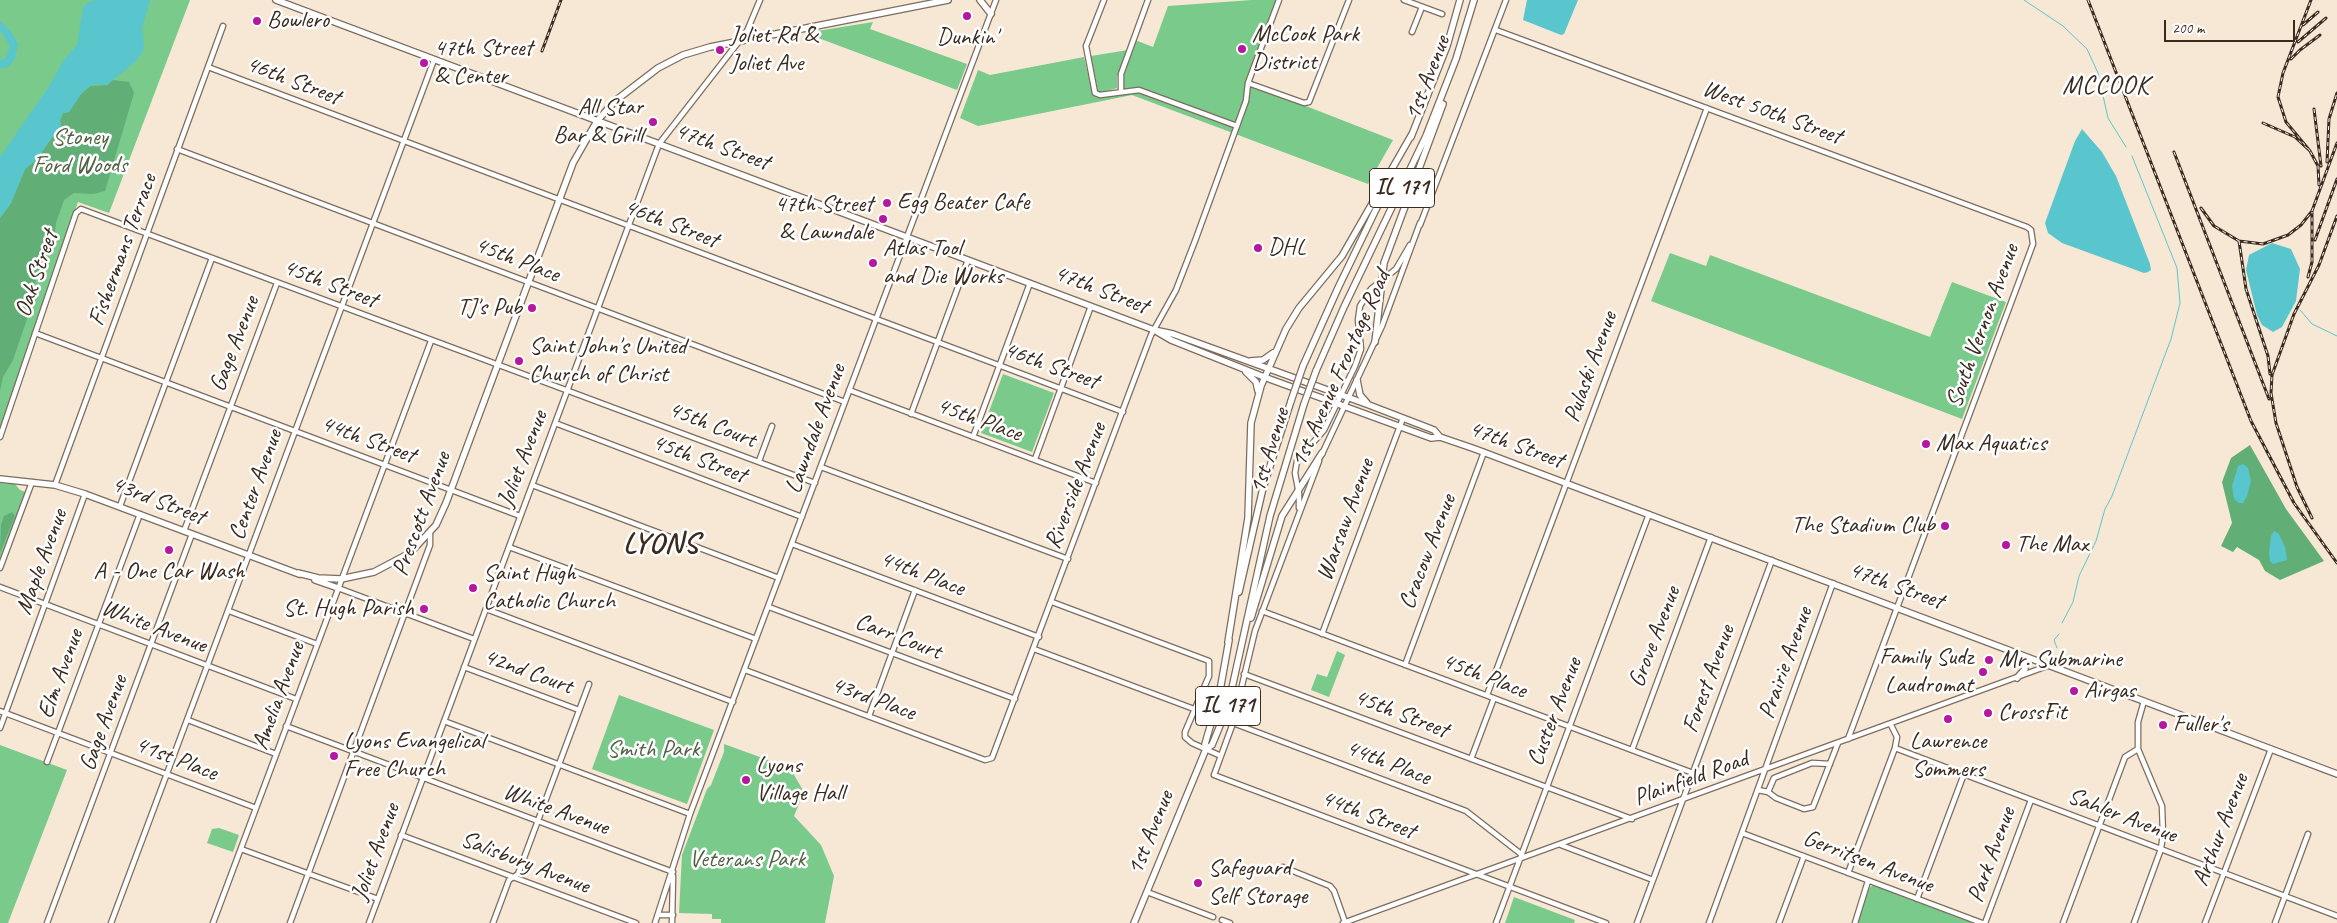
<!DOCTYPE html>
<html>
<head>
<meta charset="utf-8">
<style>
	body { margin:0 }
	#map { position:relative; width:2337px; height:923px; overflow:hidden; background:#f6e8d4; font-family:Caveat,sans-serif }
	canvas { display:block }
	.scale { position:absolute; left:2164px; top:20px; width:131px; height:22px; box-sizing:border-box; border:2px solid #3b2a1e; border-top:0; padding-left:6px; font-size:15px; line-height:18px; white-space:nowrap; color:#3b2a1e; -webkit-text-stroke:4px #fff; paint-order:stroke }
</style>
</head>
<body>
<div id="map">
<canvas width="2337" height="923"></canvas>
<div class="scale">200 m</div>
</div>
<script>
const g = document.querySelector('canvas').getContext('2d');
g.lineJoin = 'round';
function fill(path, color) {
  g.fillStyle = color;
  g.fill(path, 'evenodd');
}
function toPath(rows) {
  const path = new Path2D();
  for (const r of rows) {
    path.moveTo(r[0], r[1]);
    for (let i = 2; i < r.length; i += 2) path.lineTo(r[i], r[i + 1]);
  }
  return path;
}
function stroke(path, color, width, dash) {
  g.strokeStyle = color;
  g.lineWidth = width;
  g.lineCap = dash ? 'butt' : 'round';
  g.setLineDash(dash || []);
  g.stroke(path);
}
function write(font, color, halo, rows, align = 'center') {
  g.font = font + ' Caveat,sans-serif';
  g.lineWidth = 5;
  g.setLineDash([]);
  g.textBaseline = 'middle';
  g.strokeStyle = halo;
  g.fillStyle = color;
  for (const [text, x, y, turn = 0] of rows) {
    g.save();
    g.translate(x, y);
    g.rotate((+turn || 0) * Math.PI / 180);
    g.textAlign = isNaN(turn) ? turn : align;
    if (halo) g.strokeText(text, 0, 0);
    g.fillText(text, 0, 0);
    g.restore();
  }
}
const green = toPath([
	[0,0,190,0,109,213,78,202,0,428],
	[1252,0,1279,0,1247,83,1393,140,1368,184,1132,95,978,126,960,118,978,70,990,75,1084,57,1092,92,1096,97,1101,98,1123,94,1120,81,1135,40,1153,47,1168,6],
	[873,22,870,29,967,64,957,90,805,33],
	[1128,50,1117,77,1117,88,1100,93,1098,91,1091,56],
	[1670,253,1706,266,1710,255,1930,337,1952,282,2006,302,1962,419,1651,301],
	[1003,374,1054,393,1032,452,981,433],
	[0,483,15,484,20,490,26,492,0,562],
	[1337,651,1345,655,1329,697,1311,690,1317,674,1327,677],
	[619,695,714,730,687,804,592,769],
	[724,744,790,768,804,792,794,816,821,845,834,876,825,923,721,923,721,919,712,919,712,914,679,913,682,855,707,789,711,785,724,752],
	[0,745,67,770,8,923,0,923],
	[219,828,239,835,233,852,207,843,212,829],
	[1873,885,1975,923,1858,923,1869,888],
	[1514,897,1575,920,1574,923,1505,923]
]);
const forest = toPath([
	[113,80,129,82,134,93,105,191,93,194,74,193,64,200,56,223,54,242,37,276,29,313,13,360,3,377,0,391,0,218,11,203,25,169,36,160,61,125,60,120,63,113,69,112,78,97,90,86,107,85],
	[2250,445,2286,509,2324,561,2280,580,2265,571,2259,560,2237,547,2233,552,2221,546,2232,523,2222,482,2231,458],
	[12,512,15,516,0,553,1,525,4,516]
]);
const water = toPath([
	[97,0,150,0,142,28,144,47,142,53,135,62,107,85,95,84,84,90,69,112,63,113,60,120,61,125,36,160,25,169,11,203,0,218,0,157,50,85,63,61,77,45,83,8,87,3],
	[1527,0,1578,0,1564,34,1561,35,1523,20],
	[0,21,10,30,18,44,15,59,8,67,3,68,0,68,0,60,6,58,10,46,0,30],
	[2082,129,2102,152,2116,176,2150,264,2151,270,2148,272,2144,273,2062,243,2048,233,2045,223,2075,141],
	[2272,243,2291,249,2300,269,2296,301,2282,327,2273,332,2262,325,2257,315,2246,270,2249,255],
	[2243,464,2248,468,2251,481,2247,496,2243,503,2239,503,2234,499,2232,486,2238,466],
	[2274,531,2279,534,2285,547,2287,560,2273,564,2270,561,2269,553,2271,536]
]);
const stream = toPath([
	[2024,0,2063,26,2087,49,2098,73,2108,118,2126,147],
	[2300,310,2312,324,2337,336],
	[2062,623,2073,602,2079,576,2096,541,2105,509,2112,496,2171,339,2180,303,2177,268,2132,156],
	[2057,648,2054,640,2059,634]
]);
const minor = toPath([
	[1104,0,1086,46,1095,93,1100,95,1139,90,1237,126],
	[1404,0,1442,14],
	[1496,30,2027,227,2031,230,2033,244,1848,739],
	[1412,32,1422,7],
	[208,67,1123,412],
	[1248,83,1304,103,1309,102,1349,0],
	[1121,91,1121,74,1148,0],
	[177,149,845,402],
	[1420,225,1506,0],
	[35,333,520,516],
	[849,390,1096,483],
	[911,414,968,260],
	[555,423,802,517],
	[0,437,76,213,81,209,815,483],
	[973,437,1030,283],
	[1322,454,1382,326,1420,223],
	[1035,459,1091,306],
	[759,461,772,426],
	[1319,461,1255,631,1233,723,1214,775,1606,923],
	[821,467,1068,559],
	[55,485,223,26],
	[532,485,779,578],
	[120,506,212,258],
	[1299,508,1299,494,1295,473,1297,461,1324,430,1355,366,1361,349,1358,320,1360,306,1371,289,1396,269,1410,245],
	[184,531,277,283],
	[792,544,1039,637],
	[509,547,756,639],
	[0,568,32,482],
	[0,587,296,699],
	[338,588,474,639],
	[1052,602,1209,661,1209,676,1185,732,1185,737,1192,743,1221,756],
	[769,607,1015,699],
	[486,609,733,702],
	[229,611,317,644],
	[1262,611,1693,773],
	[1322,634,1403,418],
	[1034,649,1194,709],
	[1405,665,1484,452],
	[464,667,579,710],
	[745,670,985,760,992,758,1151,335,1176,290,1195,241,1246,101,1248,83,1279,0],
	[1244,674,1632,819],
	[1487,695,1707,108],
	[0,711,256,808],
	[869,716,915,590],
	[188,720,276,754],
	[444,721,690,814],
	[1233,723,1466,811,1521,854],
	[286,726,673,872],
	[0,728,85,494],
	[1895,748,2337,916],
	[1632,750,1711,537],
	[1471,759,1494,698],
	[47,762,140,514],
	[1758,790,1768,792,1776,798,1804,809,1813,807,1838,743],
	[1768,792,1774,778,1812,763,1830,764],
	[1742,833,1982,923],
	[401,835,636,923],
	[1561,845,1653,880],
	[241,849,378,899],
	[1283,867,1330,886,1334,891,1345,922],
	[1848,873,1895,748,1897,737,1891,725],
	[1147,892,1213,917],
	[1917,899,1964,774],
	[658,915,673,915],
	[1222,920,1230,923],
	[47,923,192,534],
	[111,923,434,60],
	[213,923,431,341],
	[290,923,430,545,430,533],
	[369,923,659,144,747,31,760,0],
	[493,923,509,880,518,874,589,684],
	[655,923,690,814,996,0],
	[672,923,673,876],
	[1343,923,2050,665],
	[1496,923,1649,514],
	[1637,923,1772,560],
	[1709,923,1833,583],
	[1779,923,1804,856],
	[1855,923,1868,881],
	[1985,923,2031,800],
	[2063,923,2125,757,2138,749],
	[2134,923,2161,849,2163,834,2162,806,2138,749,2138,722,2144,701],
	[2205,923,2271,749],
	[2275,923,2308,834]
]);
const major = toPath([
	[276,0,1154,330,1173,334,1369,405,1434,430,1440,437],
	[980,0,991,14],
	[1411,137,1447,46,1460,0],
	[1154,330,1171,340,1264,377,1431,438,1440,437,1475,449,2337,774],
	[1375,342,1384,263,1443,104],
	[1250,361,1263,360,1273,353],
	[1303,366,1338,288,1394,172],
	[1316,371,1344,307,1426,136,1456,59,1474,0],
	[1246,372,1256,382,1258,391],
	[1357,380,1360,395,1367,403],
	[0,479,55,485,85,494,299,574],
	[298,573,318,578,341,579,374,572,410,553,436,525,446,503,573,163,597,121,615,101,658,68,683,55,710,47,948,0],
	[315,580,338,588],
	[1239,592,1263,488,1291,401],
	[1251,618,1282,516,1322,453],
	[1228,642,1248,518,1251,423,1261,386,1286,329,1299,308,1342,256,1412,134],
	[2017,678,2025,669,2024,661,2019,655],
	[1206,749,1205,744,1219,696,1229,640],
	[1134,923,1206,749,1212,745,1228,706,1270,516,1304,404]
]);
const rail = toPath([
	[2088,0,2251,421,2294,503,2337,563],
	[2303,25,2318,12],
	[2298,42,2326,18],
	[542,51,561,0],
	[2291,59,2300,50,2320,35],
	[2314,109,2321,166],
	[2263,123,2295,137,2310,151,2318,166,2319,185],
	[2310,151,2286,122,2278,97,2283,73,2311,0],
	[2174,152,2269,399],
	[2327,162,2329,119,2337,93],
	[2201,208,2214,226,2239,241,2263,244,2288,235,2301,225,2312,211,2337,143],
	[2315,240,2337,179],
	[2239,241,2246,289,2268,356,2270,374],
	[2308,277,2312,262,2312,212],
	[2312,518,2297,487,2276,423,2271,393,2272,375,2294,314,2319,265,2337,216]
]);
const majorBridge = toPath([
	[1291,401,1303,366],
	[1304,404,1316,371]
]);
const markers = [
	[967,16,5,"#b5179e"],
	[257,21,5,"#b5179e"],
	[1242,49,5,"#b5179e"],
	[720,50,5,"#b5179e"],
	[424,63,5,"#b5179e"],
	[653,122,5,"#b5179e"],
	[887,203,5,"#b5179e"],
	[883,219,5,"#b5179e"],
	[1258,248,5,"#b5179e"],
	[873,263,5,"#b5179e"],
	[532,308,5,"#b5179e"],
	[519,361,5,"#b5179e"],
	[1926,444,5,"#b5179e"],
	[1945,526,5,"#b5179e"],
	[2006,545,5,"#b5179e"],
	[169,550,5,"#b5179e"],
	[473,588,5,"#b5179e"],
	[424,609,5,"#b5179e"],
	[1989,660,5,"#b5179e"],
	[1983,672,5,"#b5179e"],
	[2074,691,5,"#b5179e"],
	[1988,713,5,"#b5179e"],
	[1948,719,5,"#b5179e"],
	[2163,725,5,"#b5179e"],
	[334,756,5,"#b5179e"],
	[746,780,5,"#b5179e"],
	[1198,883,5,"#b5179e"]
];
const shields = [
	[1402,188,65],
	[1228,706,65]
];
const shieldNames = [
	["IL 171",1402,188],
	["IL 171",1228,706]
];
const poiNames = [
	["Bowlero",267,21],
	["McCook Park",1252,35],
	["District",1252,63],
	["Joliet Rd &",730,36],
	["Joliet Ave",730,64],
	["Dunkin'",967,38,"center"],
	["47th Street",434,49],
	["& Center",434,77],
	["All Star",643,108,"right"],
	["Bar & Grill",643,136,"right"],
	["Egg Beater Cafe",897,203],
	["47th Street",873,205,"right"],
	["& Lawndale",873,233,"right"],
	["DHL",1268,248],
	["Atlas Tool",883,249],
	["and Die Works",883,277],
	["TJ's Pub",522,308,"right"],
	["Saint John's United",529,347],
	["Church of Christ",529,375],
	["Max Aquatics",1936,444],
	["The Stadium Club",1935,526,"right"],
	["The Max",2016,545],
	["A - One Car Wash",169,572,"center"],
	["Saint Hugh",483,574],
	["Catholic Church",483,602],
	["St. Hugh Parish",414,609,"right"],
	["Family Sudz",1973,658,"right"],
	["Laudromat",1973,686,"right"],
	["Mr. Submarine",1999,660],
	["Airgas",2084,691],
	["CrossFit",1998,713],
	["Fuller's",2173,725],
	["Lyons Evangelical",344,742],
	["Free Church",344,770],
	["Lawrence",1948,742,"center"],
	["Sommers",1948,770,"center"],
	["Lyons",756,766],
	["Village Hall",756,794],
	["Safeguard",1208,869],
	["Self Storage",1208,897]
];
const streetNames = [
	["1st Avenue",1428,78,-69],
	["46th Street",293,81,21],
	["West 50th Street",1772,113,20],
	["47th Street",722,147,20],
	["46th Street",671,224,21],
	["Fishermans Terrace",123,250,-70],
	["45th Place",517,260,21],
	["Oak Street",37,274,-71],
	["45th Street",330,284,21],
	["47th Street",1101,290,21],
	["South Vernon Avenue",1983,326,-70],
	["Gage Avenue",235,344,-69],
	["46th Street",1051,366,20],
	["Pulaski Avenue",1591,367,-70],
	["1st Avenue Frontage Road",1341,369,-66],
	["45th Place",979,420,20],
	["45th Court",712,425,21],
	["Lawndale Avenue",816,429,-70],
	["44th Street",368,440,20],
	["47th Street",1516,445,20],
	["1st Avenue",1270,451,-73],
	["Joliet Avenue",523,459,-69],
	["45th Street",699,459,21],
	["Center Avenue",256,485,-70],
	["Riverside Avenue",1076,486,-69],
	["43rd Street",158,501,21],
	["Prescott Avenue",422,514,-70],
	["Warsaw Avenue",1346,520,-70],
	["Cracow Avenue",1428,552,-69],
	["Maple Avenue",42,562,-70],
	["44th Place",922,574,21],
	["47th Street",1896,586,20],
	["White Avenue",154,627,21],
	["Carr Court",898,637,21],
	["Grove Avenue",1655,637,-69],
	["Prairie Avenue",1786,663,-70],
	["42nd Court",528,672,20],
	["Elm Avenue",61,674,-70],
	["45th Place",1484,676,21],
	["Forest Avenue",1709,679,-70],
	["Amelia Avenue",279,696,-70],
	["43rd Place",873,699,20],
	["Custer Avenue",1555,712,-69],
	["45th Street",1401,714,21],
	["Gage Avenue",104,723,-70],
	["41st Place",176,759,21],
	["44th Place",1388,763,21],
	["Plainfield Road",1691,779,-20],
	["White Avenue",556,810,20],
	["44th Street",1368,815,21],
	["Sahler Avenue",2122,816,21],
	["Arthur Avenue",2221,830,-69],
	["1st Avenue",1151,833,-68],
	["Joliet Avenue",376,852,-70],
	["Park Avenue",1992,855,-70],
	["Gerritsen Avenue",1868,862,21],
	["Salisbury Avenue",525,863,21]
];
const parkNames = [
	["Stoney",80,138],
	["Ford Woods",80,166],
	["Smith Park",653,750],
	["Veterans Park",747,860]
];
const quarterNames = [
	["MCCOOK",2106,86]
];
const districtNames = [
	["LYONS",661,544]
];
fill(green, '#79ca8b');
fill(forest, '#62ae77');
fill(water, '#59c6cd');
stroke(stream, '#59c6cd', 1);
stroke(minor, '#7c6c5e', 7);
stroke(major, '#7c6c5e', 8);
stroke(minor, '#fff', 4.5);
stroke(major, '#fff', 5.5);
stroke(rail, '#3b2a1e', 3);
stroke(rail, '#fff', 1, [4]);
stroke(majorBridge, '#7c6c5e', 8, []);
stroke(majorBridge, '#fff', 5.5);
for (const [x, y, r, color] of markers) {
  const dot = new Path2D();
  dot.arc(x, y, r, 0, 2 * Math.PI);
  g.fillStyle = color;
  g.fill(dot);
  stroke(dot, '#fff', 2);
}
for (const [x, y, w] of shields) {
  const box = new Path2D();
  box.roundRect(x - w / 2, y - 19.5, w, 39, 4);
  g.fillStyle = '#fff';
  g.fill(box);
  stroke(box, '#3b2a1e', 1);
}
write('bold 22px', '#3b2a1e', null, shieldNames);
write('24px', '#3b2a1e', '#fff', poiNames, 'left');
write('24px', '#3b2a1e', '#fff', streetNames);
write('24px', '#516244', '#fff', parkNames);
g.letterSpacing = '1px';
write('26px', '#3b2a1e', '#fff', quarterNames);
g.letterSpacing = '0px';
g.letterSpacing = '1px';
write('bold 29px', '#3b2a1e', '#fff', districtNames);
g.letterSpacing = '0px';
</script>
</body>
</html>
